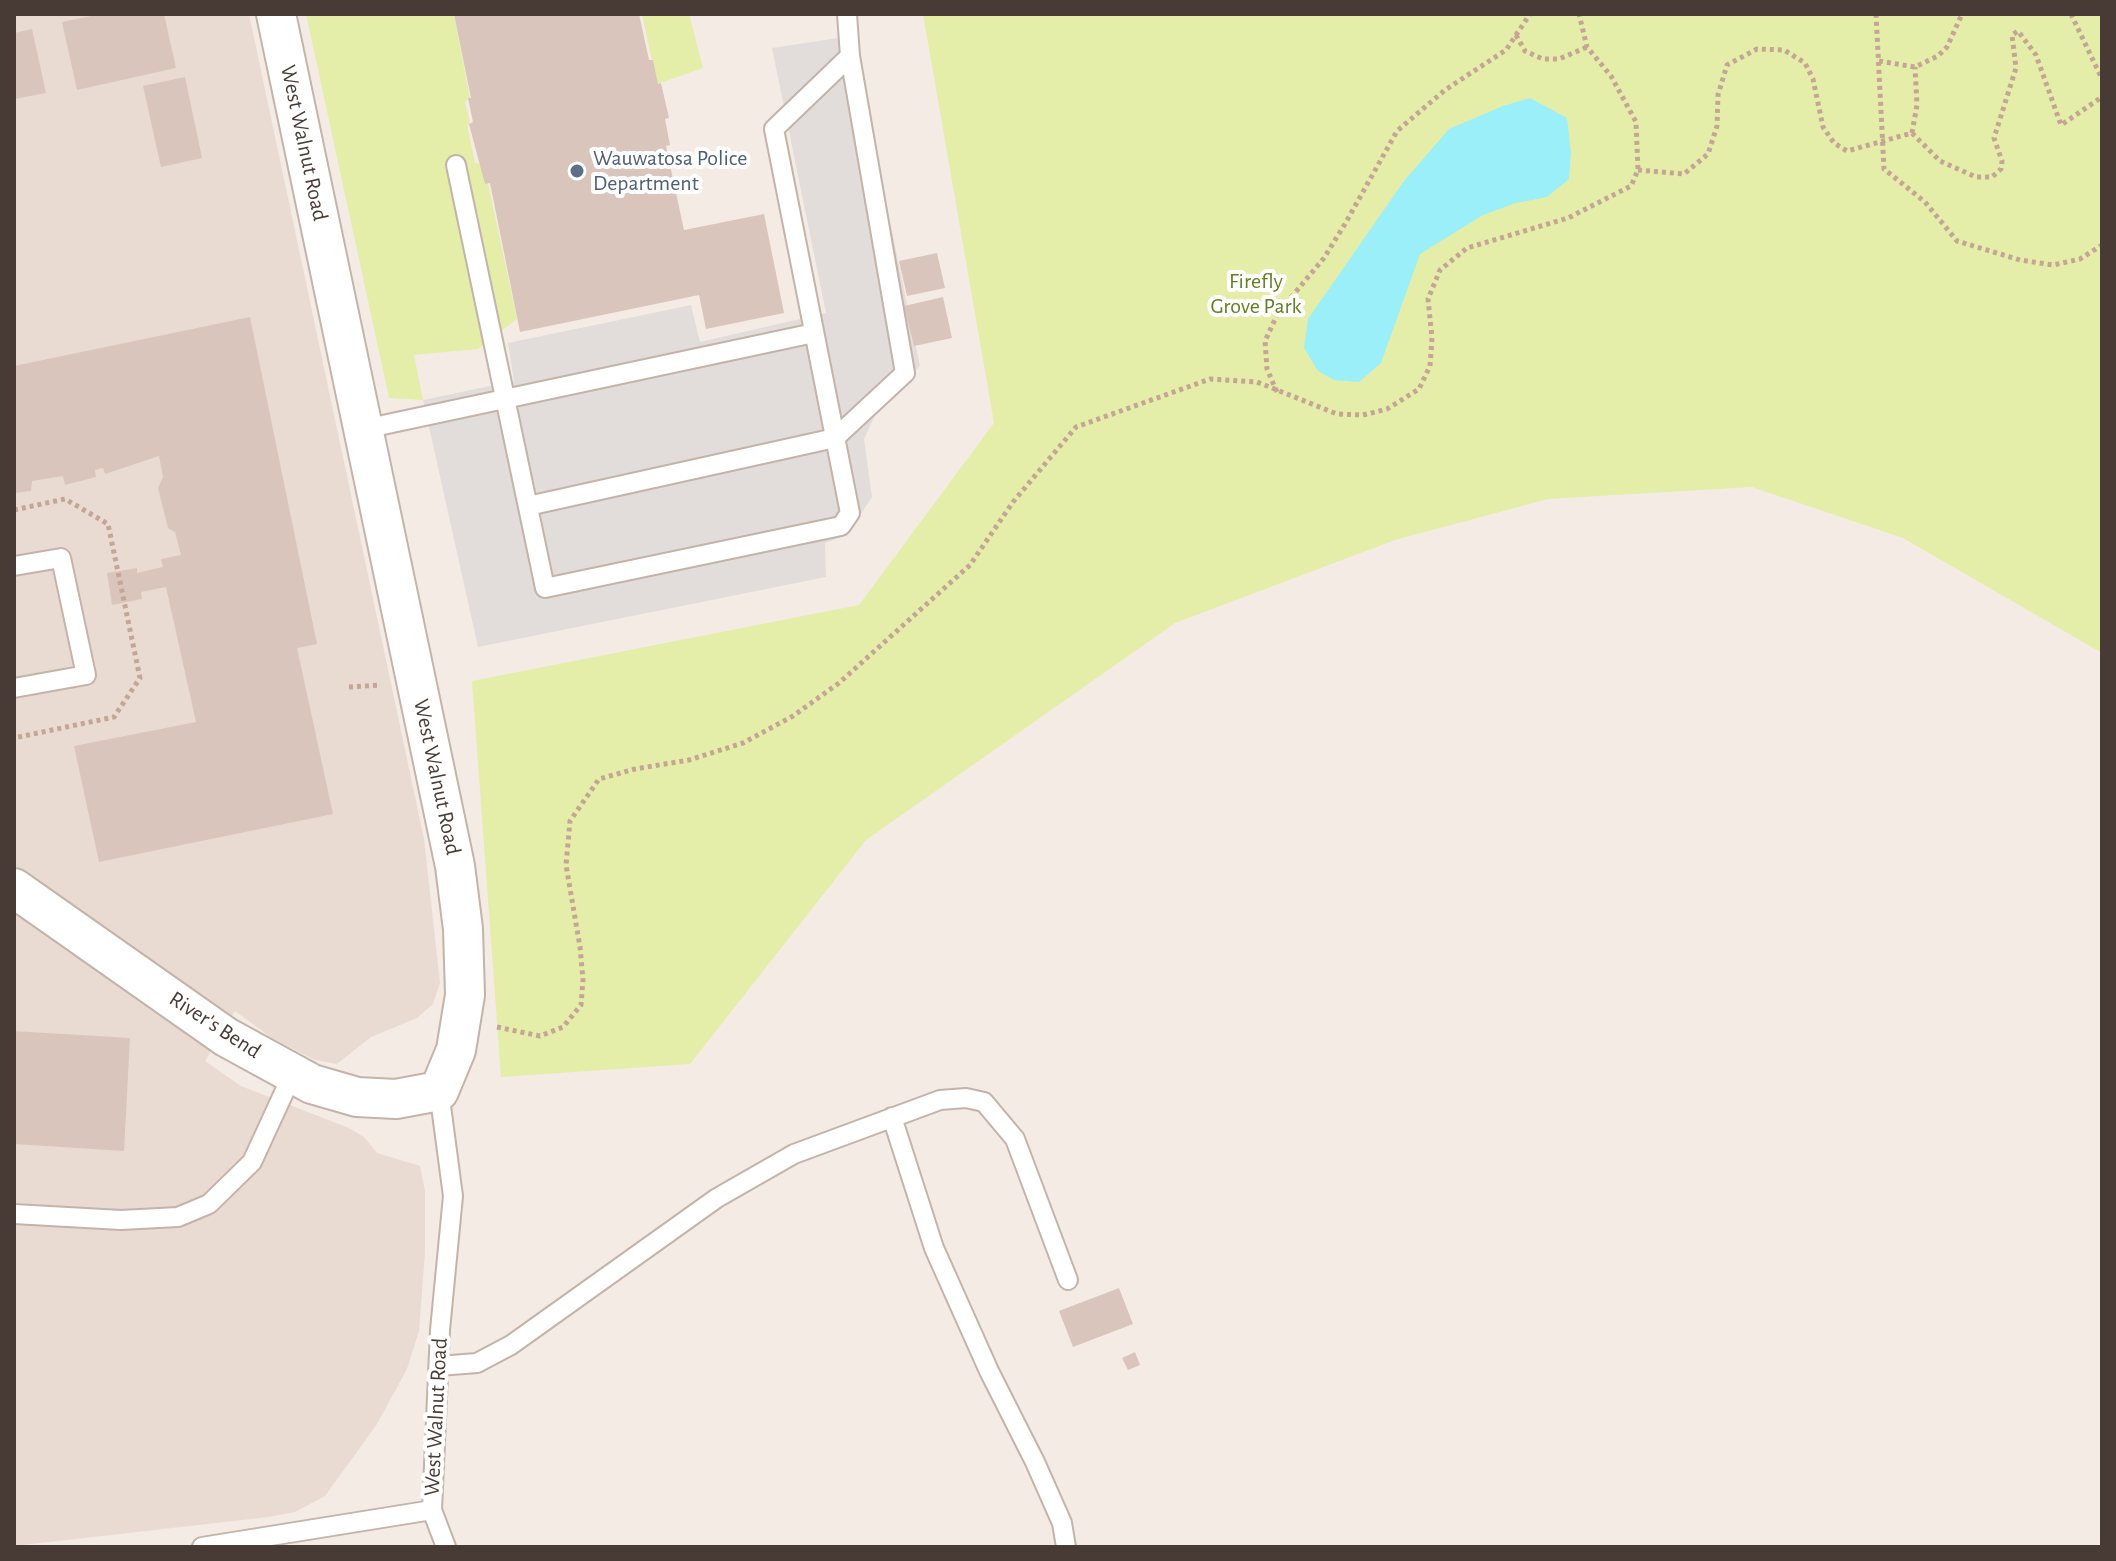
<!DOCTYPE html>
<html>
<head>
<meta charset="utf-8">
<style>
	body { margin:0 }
	#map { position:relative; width:2116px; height:1561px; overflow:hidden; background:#f4ebe5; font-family:"Alegreya Sans",sans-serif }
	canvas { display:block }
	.frame { position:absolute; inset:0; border:16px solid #483a34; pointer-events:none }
</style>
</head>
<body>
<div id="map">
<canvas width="2116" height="1561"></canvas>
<div class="frame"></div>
</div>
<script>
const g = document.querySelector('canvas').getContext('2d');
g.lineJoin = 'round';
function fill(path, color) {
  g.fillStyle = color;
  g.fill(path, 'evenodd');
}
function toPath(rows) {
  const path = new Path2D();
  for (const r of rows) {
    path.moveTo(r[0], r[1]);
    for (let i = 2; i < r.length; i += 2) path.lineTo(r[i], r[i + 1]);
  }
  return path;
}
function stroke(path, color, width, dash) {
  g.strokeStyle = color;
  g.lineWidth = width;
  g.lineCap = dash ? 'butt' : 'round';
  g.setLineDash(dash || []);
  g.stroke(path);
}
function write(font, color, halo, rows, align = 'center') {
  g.font = font + ' "Alegreya Sans",sans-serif';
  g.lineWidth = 8;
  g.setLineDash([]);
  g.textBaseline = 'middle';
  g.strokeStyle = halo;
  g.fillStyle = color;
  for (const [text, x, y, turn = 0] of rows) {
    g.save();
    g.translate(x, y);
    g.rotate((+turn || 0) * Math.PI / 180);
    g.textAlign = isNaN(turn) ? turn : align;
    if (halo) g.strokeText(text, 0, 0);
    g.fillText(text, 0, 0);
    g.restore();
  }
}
const residential = toPath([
	[14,14,249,14,424,839,440,983,433,1004,417,1018,371,1037,337,1064,315,1060,272,1038,235,1011,205,1061,241,1086,349,1128,364,1137,377,1153,420,1166,425,1191,425,1253,419,1331,407,1369,377,1424,325,1496,295,1512,269,1517,14,1546]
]);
const green = toPath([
	[306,14,454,14,470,99,465,101,470,124,467,125,475,163,481,164,485,184,488,183,517,319,478,349,414,355,423,400,389,398],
	[642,14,689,14,703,68,657,84],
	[923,14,2102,14,2102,653,1903,538,1752,487,1548,499,1395,540,1175,623,866,840,690,1064,501,1077,472,681,859,605,994,423]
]);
const parking = toPath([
	[851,36,920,366,876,413,864,439,872,497,847,535,825,543,826,577,478,647,423,400,514,381,508,343,691,305,700,342,826,313,772,48]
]);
const water = toPath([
	[1530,98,1567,118,1571,153,1569,179,1547,197,1516,203,1483,215,1420,254,1381,363,1359,382,1334,380,1318,371,1304,348,1308,319,1404,181,1449,129,1503,106]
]);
const building = toPath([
	[101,14,164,14,176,68,77,90,62,22],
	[454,14,639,14,649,60,653,60,658,84,661,83,669,118,665,119,670,145,666,146,684,230,764,214,784,313,706,329,699,295,520,332,490,183,485,184,469,124,473,122,468,98,471,98],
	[32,29,46,93,14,99,14,33],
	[185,77,202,158,161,167,143,86],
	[937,253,945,288,907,296,899,261],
	[943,297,952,338,914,346,904,306],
	[250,317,317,644,297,648,333,814,99,862,74,746,196,722,166,587,141,592,142,599,112,605,107,573,137,568,137,573,163,567,161,559,181,555,175,532,168,528,158,488,163,477,159,456,105,474,103,468,95,470,96,477,65,485,63,476,32,481,31,491,14,493,14,366],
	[14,1031,130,1038,124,1151,14,1144],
	[1119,1288,1133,1324,1073,1347,1059,1311],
	[1135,1352,1140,1365,1128,1370,1122,1358]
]);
const path = toPath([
	[1876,14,1884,169,1925,202,1957,241,2020,260,2053,265,2080,259,2102,245],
	[2071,14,2102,79],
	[1516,35,1525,51,1543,59,1559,59,1587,47],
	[1879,61,1915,67,1938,56,1947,47,1962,14],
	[1912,133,1917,105,1915,67],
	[1638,170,1684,174,1708,154,1717,126,1718,95,1727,65,1757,49,1784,50,1805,63,1813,79,1823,127,1834,143,1847,151,1912,133,1940,161,1976,177,1992,177,2001,169,2002,161,1994,138,2016,68,2012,35,2018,31,2036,55,2061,125,2102,97],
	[1277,392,1267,369,1265,341,1278,313,1324,258,1345,224,1397,131,1445,90,1506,50,1530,14],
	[14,510,65,499,108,524,140,678,114,717,14,738],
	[349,687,381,685],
	[497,1027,540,1036,563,1027,581,1005,583,980,580,947,566,865,570,821,599,779,635,769,689,760,743,743,793,716,839,683,970,565,1013,502,1076,427,1210,379,1257,382,1337,414,1363,415,1387,409,1419,389,1430,366,1432,338,1428,299,1440,270,1467,248,1568,218,1631,186,1638,170,1636,122,1611,76,1587,47,1579,14]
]);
const lane = toPath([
	[456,165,545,588,841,526,850,513,774,129,850,56,847,14],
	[364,429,814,333],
	[528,506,835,438,905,373,850,56],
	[14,566,61,558,86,675,14,688],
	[439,1091,453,1196,440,1330,432,1510,446,1547],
	[892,1117,934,1248,989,1371,1035,1462,1062,1523,1066,1547],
	[14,1214,121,1220,178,1217,209,1204,252,1162,293,1073],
	[439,1366,477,1363,511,1345,717,1198,794,1154,940,1100,966,1098,984,1102,1015,1139,1068,1280],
	[202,1547,432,1510]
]);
const street = toPath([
	[14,888,226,1037,312,1084,357,1097,396,1099,439,1091,456,1050,465,995,463,929,455,866,276,14]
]);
const markers = [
	[577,171,8,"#5c6f8a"]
];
const streetNames = [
	["West Walnut Road",304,143,78],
	["West Walnut Road",437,777,78],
	["River's Bend",215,1025,33],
	["West Walnut Road",436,1417,-87]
];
const serviceNames = [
	["Wauwatosa Police",593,158],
	["Department",593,183]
];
const parkNames = [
	["Firefly",1256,281],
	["Grove Park",1256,306]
];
fill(residential, '#e9dbd2');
fill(green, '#e4eea8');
fill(parking, '#e2dddb');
fill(water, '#9aeff9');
fill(building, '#dac5bc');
stroke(lane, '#c4b3a9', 22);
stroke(street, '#c4b3a9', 42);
stroke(path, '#c5a696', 5, [4, 4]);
stroke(lane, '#fff', 18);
stroke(street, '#fff', 38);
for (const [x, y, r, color] of markers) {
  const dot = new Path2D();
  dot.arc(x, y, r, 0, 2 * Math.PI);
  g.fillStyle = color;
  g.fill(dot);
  stroke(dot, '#fff', 3);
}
write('22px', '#483a34', '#fff', streetNames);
write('22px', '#4e5e75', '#fff', serviceNames, 'left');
write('22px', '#628020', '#fff', parkNames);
</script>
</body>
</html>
